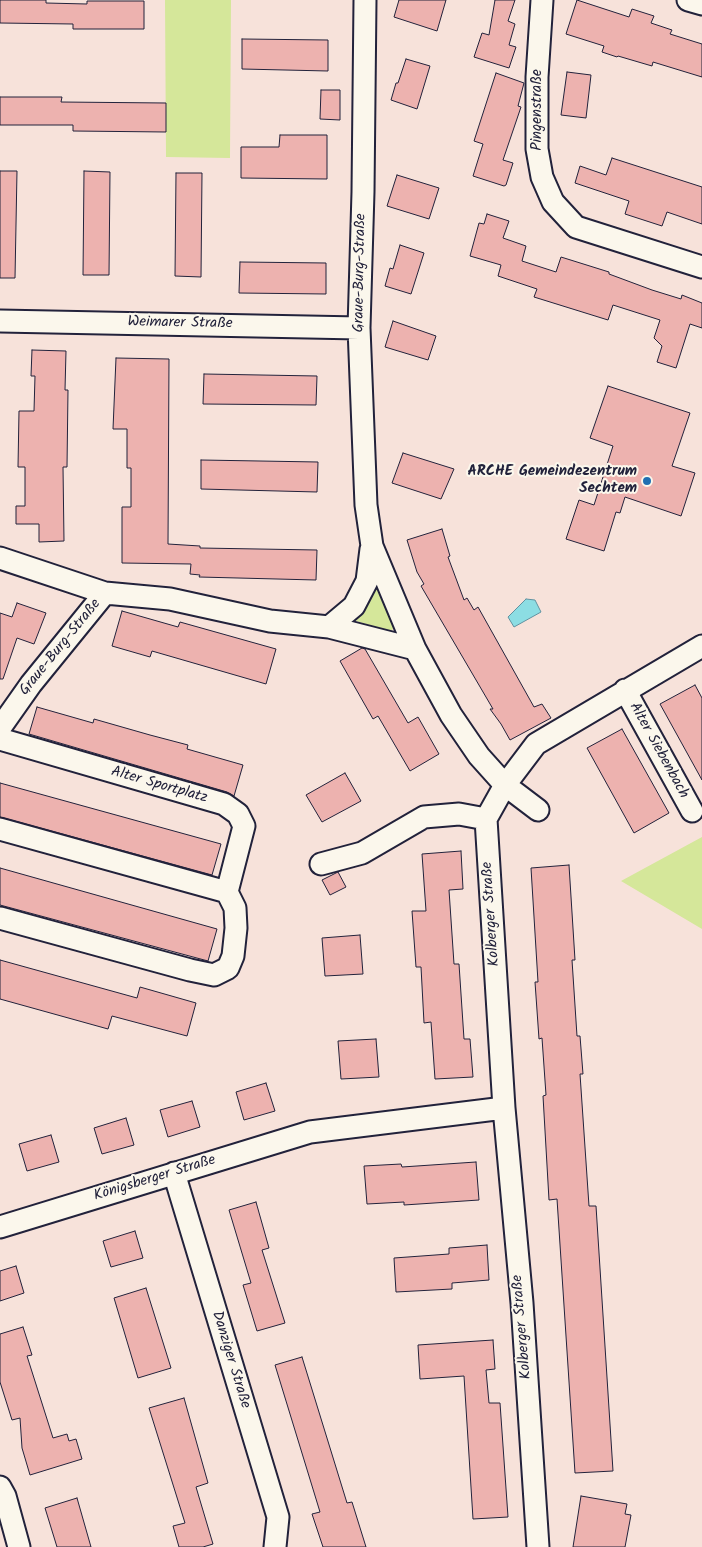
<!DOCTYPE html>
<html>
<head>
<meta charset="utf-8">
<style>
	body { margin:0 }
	canvas { display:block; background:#f7e2da }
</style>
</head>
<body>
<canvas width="702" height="1547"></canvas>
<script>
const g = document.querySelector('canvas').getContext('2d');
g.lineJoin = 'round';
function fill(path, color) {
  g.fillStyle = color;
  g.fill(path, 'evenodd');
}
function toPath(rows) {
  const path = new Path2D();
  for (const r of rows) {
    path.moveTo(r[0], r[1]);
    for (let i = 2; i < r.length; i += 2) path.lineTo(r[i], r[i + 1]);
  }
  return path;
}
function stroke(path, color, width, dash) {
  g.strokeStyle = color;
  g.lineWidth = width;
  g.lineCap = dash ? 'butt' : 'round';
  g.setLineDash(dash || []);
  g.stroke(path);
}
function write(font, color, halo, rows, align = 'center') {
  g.font = font + ' Kalam,sans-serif';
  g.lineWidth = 4;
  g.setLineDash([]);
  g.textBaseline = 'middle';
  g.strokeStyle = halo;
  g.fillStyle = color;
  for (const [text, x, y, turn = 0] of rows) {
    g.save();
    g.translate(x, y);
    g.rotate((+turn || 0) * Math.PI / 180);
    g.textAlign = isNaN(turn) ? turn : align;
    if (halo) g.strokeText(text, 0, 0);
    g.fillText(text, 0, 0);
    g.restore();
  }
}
const green = toPath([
	[165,0,231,0,230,158,166,157],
	[375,582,396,625,391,631,356,621],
	[702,837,702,929,621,881]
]);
const water = toPath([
	[526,599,535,600,541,612,514,627,508,617,526,599]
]);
const building = toPath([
	[0,0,46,0,46,3,87,4,87,1,144,1,144,29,73,29,73,24,0,23,0,0],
	[399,0,446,0,437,31,394,17,399,0],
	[495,0,515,0,508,21,515,24,509,45,516,47,509,68,474,57,482,33,489,35,495,0],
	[577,0,629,17,632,9,654,16,651,23,672,30,670,34,702,44,702,77,653,62,652,66,618,56,617,57,602,52,604,46,566,34,577,0],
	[242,39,328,40,328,71,242,69,242,39],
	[406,59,430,66,417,109,391,100,396,83,398,83,406,59],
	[567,72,591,75,586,118,561,115,567,72],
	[496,73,524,83,518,106,521,107,503,160,513,163,506,185,504,186,473,176,483,144,474,141,496,73],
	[321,90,340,90,340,120,320,119,321,90],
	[0,97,62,97,61,102,166,103,166,132,73,131,73,125,0,125,0,97],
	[280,135,327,135,327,179,241,178,241,147,279,147,280,135],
	[612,158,702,187,702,224,667,212,662,226,625,214,629,201,575,183,580,166,606,175,612,158],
	[0,171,17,171,15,278,0,278,0,171],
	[84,171,110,172,109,275,83,275,84,171],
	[176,173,202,173,201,277,175,276,176,173],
	[397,175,439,188,429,219,387,206,397,175],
	[487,214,509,221,503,238,526,246,522,261,556,272,561,257,609,272,609,274,652,290,681,299,682,295,702,303,702,328,690,324,676,368,657,362,662,346,654,338,660,320,613,305,608,320,534,297,537,289,498,276,501,265,470,256,479,223,484,224,487,214],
	[400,245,424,253,411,294,385,286,390,268,393,269,400,245],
	[240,262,326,263,326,294,239,293,240,262],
	[393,321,436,336,428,360,385,347,393,321],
	[32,350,66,351,65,390,68,390,67,467,63,467,64,541,39,542,39,524,16,524,16,506,25,506,25,467,18,467,19,411,34,411,35,376,31,376,32,350],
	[116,358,169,359,168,544,200,546,200,548,317,550,316,580,199,577,200,575,190,574,191,564,122,563,122,507,131,507,131,468,127,468,127,429,113,429,116,358],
	[204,374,317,376,316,405,203,404,204,374],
	[608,386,690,413,672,466,695,473,681,516,625,497,620,513,616,512,604,551,566,539,579,500,594,505,613,446,590,438,608,386],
	[403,453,454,469,441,499,392,483,403,453],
	[201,460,318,462,317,492,201,489,201,460],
	[442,529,450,556,448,557,464,600,467,598,474,610,478,607,534,707,542,704,551,718,510,740,501,724,490,709,493,709,421,586,424,584,417,572,407,540,442,529],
	[17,603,46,613,34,644,17,638,3,679,0,679,0,613,12,617,17,603],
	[122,611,178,627,180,622,276,649,266,684,152,651,150,657,112,646,122,611],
	[362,648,365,649,408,723,418,717,439,754,410,771,378,716,373,719,340,661,362,648],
	[695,685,702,698,702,780,660,704,695,685],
	[37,707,93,723,94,719,150,735,188,745,187,749,243,765,234,796,227,792,29,734,37,707],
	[622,729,669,813,634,833,587,748,622,729],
	[345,773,361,801,322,822,306,795,345,773],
	[0,783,221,844,212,875,0,817,0,783],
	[461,851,463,889,449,890,454,964,459,964,464,1039,470,1039,473,1077,435,1079,431,1022,424,1023,421,967,416,967,412,911,426,911,422,854,461,851],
	[569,865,575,960,572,960,577,1036,580,1036,583,1074,580,1074,589,1206,596,1206,613,1471,575,1473,557,1199,549,1200,543,1096,546,1095,542,1038,539,1039,535,982,538,982,531,868,569,865],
	[0,868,217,929,208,961,0,905,0,868],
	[338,872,346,887,330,895,322,880,338,872],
	[360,935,363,974,325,976,322,938,360,935],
	[0,960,137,998,140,987,196,1003,187,1036,112,1016,108,1029,0,999,0,960],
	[376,1039,379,1077,341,1079,338,1041,376,1039],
	[266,1083,275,1111,244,1120,236,1092,266,1083],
	[192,1101,200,1127,168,1137,160,1110,192,1101],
	[126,1118,134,1145,102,1154,94,1128,126,1118],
	[51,1135,59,1162,27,1171,19,1144,51,1135],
	[476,1162,479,1200,404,1205,404,1202,367,1204,364,1166,401,1164,402,1167,476,1162],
	[256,1202,269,1248,262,1250,285,1323,257,1331,243,1285,251,1283,229,1210,256,1202],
	[135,1231,143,1258,111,1267,103,1241,135,1231],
	[487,1245,489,1280,452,1283,452,1289,396,1292,394,1258,449,1254,449,1248,487,1245],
	[16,1266,24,1293,0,1301,0,1271,16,1266],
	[146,1288,171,1368,138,1378,114,1298,146,1288],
	[23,1327,32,1355,27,1356,53,1438,67,1434,69,1441,76,1439,82,1459,30,1475,22,1448,20,1418,12,1420,0,1382,0,1334,23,1327],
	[493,1340,495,1369,486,1370,489,1403,500,1403,508,1517,473,1519,464,1376,420,1379,418,1345,493,1340],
	[302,1357,347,1503,352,1502,366,1547,323,1547,312,1514,320,1512,275,1365,302,1357],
	[184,1398,208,1483,196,1487,213,1544,203,1547,179,1547,173,1526,185,1523,149,1408,184,1398],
	[581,1496,627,1504,625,1514,631,1515,625,1547,573,1547,581,1496],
	[77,1498,91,1547,57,1547,45,1508,77,1498]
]);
const minor = toPath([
	[365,0,363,192,359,328,366,505,372,546,415,649,451,715,479,756,505,785,538,810],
	[542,0,537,77,537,149,542,177,553,202,576,227,702,267],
	[688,0,702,4],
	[0,321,359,328],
	[0,558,105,593,170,599,270,621,329,627,354,606,367,581,371,549],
	[329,627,415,649],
	[625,690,692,811],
	[0,728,31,684,105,593],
	[0,739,224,804,238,814,244,826,227,892,235,908,236,928,233,956,228,968,214,975,190,970,0,918],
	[0,829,227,892],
	[321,864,362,853,424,817,459,814,486,819],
	[504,1108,486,819,505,785,536,744,702,646],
	[174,1173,278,1517,275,1547],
	[0,1227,310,1132,504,1108,522,1303,538,1547],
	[0,1487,5,1496,19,1547]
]);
const markers = [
	[647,481,5,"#1f6fb2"]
];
const streetNames = [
	["Pingenstraße",538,110,-90],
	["Graue-Burg-Straße",361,273,-89],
	["Weimarer Straße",180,324,1],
	["Graue-Burg-Straße",61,648,-51],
	["Alter Siebenbach",658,751,61],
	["Alter Sportplatz",159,786,16],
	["Kolberger Straße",492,914,-94],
	["Königsberger Straße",155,1179,-17],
	["Kolberger Straße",523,1327,-95],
	["Danziger Straße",230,1360,73]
];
const poiNames = [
	["ARCHE Gemeindezentrum",637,472],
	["Sechtem",637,489]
];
fill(green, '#d5e79a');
fill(water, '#8cdde3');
stroke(water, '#6292a0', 1);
fill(building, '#edb2af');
stroke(building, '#22223b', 1);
stroke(minor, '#22223b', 25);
stroke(minor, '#fbf7ec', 21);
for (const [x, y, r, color] of markers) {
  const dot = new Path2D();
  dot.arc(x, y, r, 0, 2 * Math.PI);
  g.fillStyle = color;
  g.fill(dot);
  stroke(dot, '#fbf7ec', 2);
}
write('15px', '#22223b', '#fbf7ec', streetNames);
write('bold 15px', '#22223b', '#fbf7ec', poiNames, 'right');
</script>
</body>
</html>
